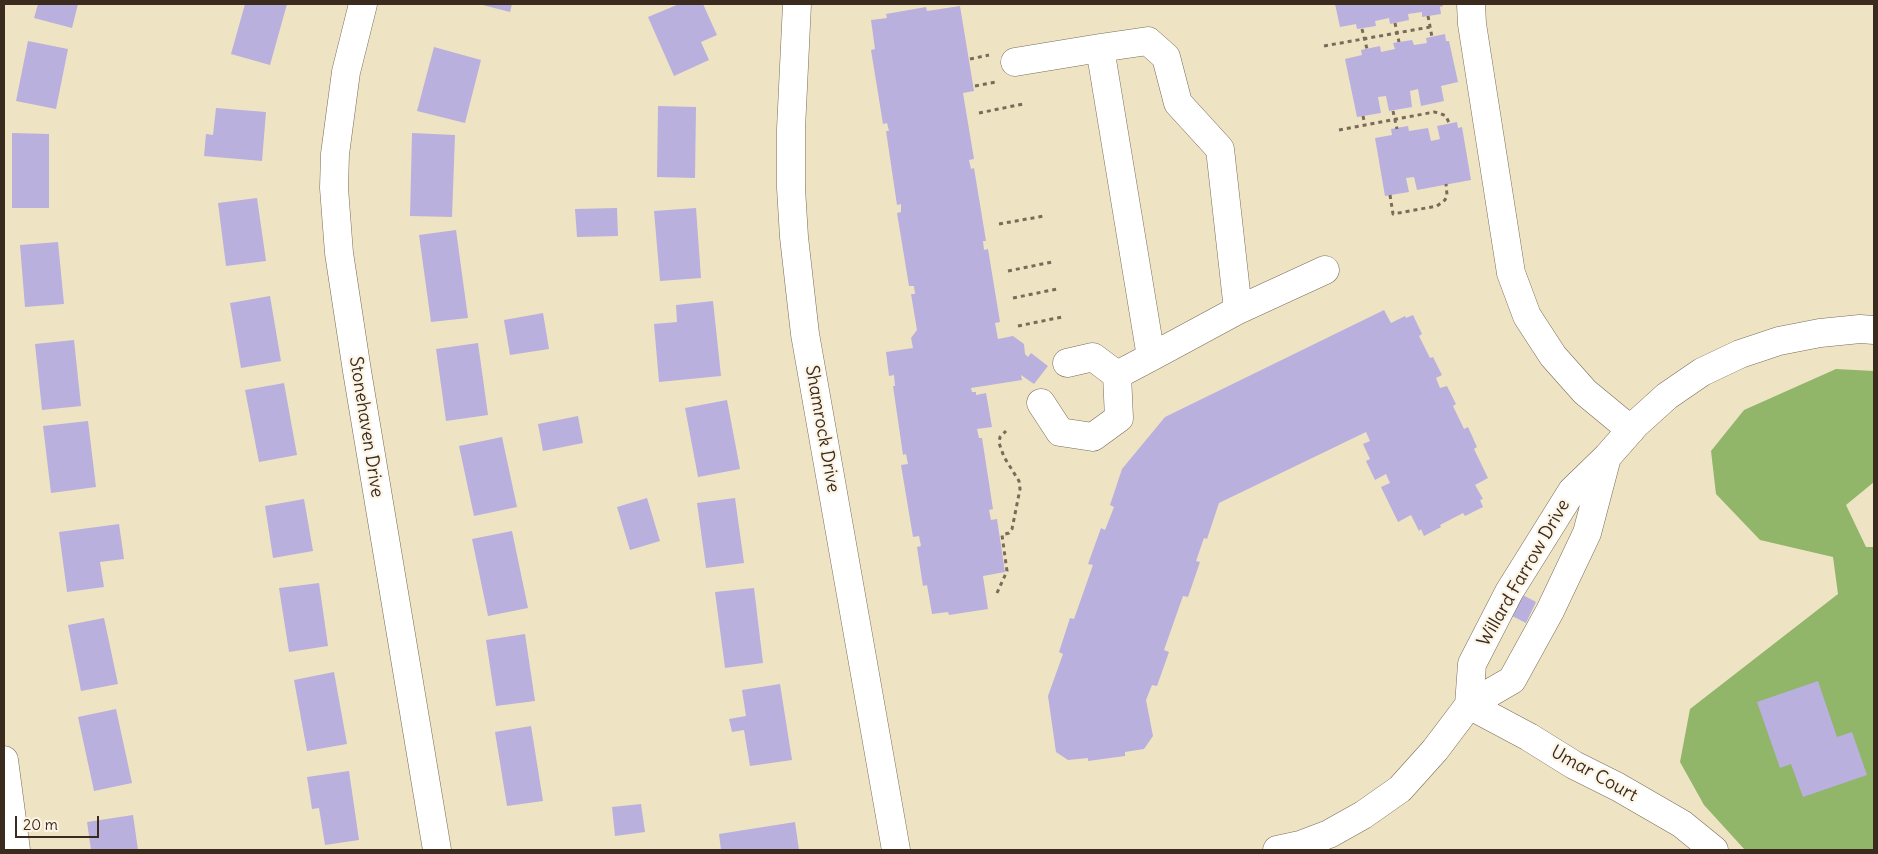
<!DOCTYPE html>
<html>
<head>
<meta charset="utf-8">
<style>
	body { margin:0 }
	#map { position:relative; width:1878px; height:854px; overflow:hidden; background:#eee4c4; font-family:Delius,sans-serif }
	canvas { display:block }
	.frame { position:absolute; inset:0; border:5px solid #3b2a1e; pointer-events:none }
	.scale { position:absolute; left:15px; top:816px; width:84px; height:22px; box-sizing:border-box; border:2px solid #3b2a1e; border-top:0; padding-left:6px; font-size:15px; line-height:18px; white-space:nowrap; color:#3b2a1e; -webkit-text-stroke:4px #fcf5e5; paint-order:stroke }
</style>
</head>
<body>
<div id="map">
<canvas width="1878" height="854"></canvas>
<div class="frame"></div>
<div class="scale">20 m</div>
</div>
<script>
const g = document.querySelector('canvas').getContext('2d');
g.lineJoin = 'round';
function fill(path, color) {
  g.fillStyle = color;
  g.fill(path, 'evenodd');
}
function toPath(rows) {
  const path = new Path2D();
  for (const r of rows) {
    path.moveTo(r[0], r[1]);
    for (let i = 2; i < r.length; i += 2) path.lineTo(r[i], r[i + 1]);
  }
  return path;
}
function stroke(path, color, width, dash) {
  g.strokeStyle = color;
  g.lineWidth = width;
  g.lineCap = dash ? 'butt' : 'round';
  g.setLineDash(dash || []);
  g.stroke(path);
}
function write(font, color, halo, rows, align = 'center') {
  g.font = font + ' Delius,sans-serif';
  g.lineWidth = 4.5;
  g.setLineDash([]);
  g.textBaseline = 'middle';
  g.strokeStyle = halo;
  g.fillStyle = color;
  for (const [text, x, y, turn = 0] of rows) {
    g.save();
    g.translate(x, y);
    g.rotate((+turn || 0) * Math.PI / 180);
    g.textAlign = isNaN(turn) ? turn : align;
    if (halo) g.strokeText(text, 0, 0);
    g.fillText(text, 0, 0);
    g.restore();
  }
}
const forest = toPath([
	[1836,369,1874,371,1874,482,1846,505,1866,547,1874,547,1874,850,1745,850,1704,805,1680,762,1690,709,1838,594,1833,557,1760,540,1716,494,1711,451,1744,410]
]);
const building = toPath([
	[38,4,78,4,72,28,34,18],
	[245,4,287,4,270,65,231,54],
	[479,4,512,4,510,12],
	[679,4,703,4,717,35,701,42,709,60,674,76,648,17],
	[1335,4,1443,4,1443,6,1440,7,1441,14,1422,17,1422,12,1408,14,1409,20,1390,24,1389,18,1375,21,1376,26,1357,29,1356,24,1340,27],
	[960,6,974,91,963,93,974,159,969,160,971,169,974,168,986,241,983,241,984,250,988,249,1000,322,995,323,998,339,1013,336,1024,344,1025,354,1028,357,1031,353,1048,366,1034,384,1021,375,1022,380,971,388,972,392,976,392,976,395,986,393,992,427,977,429,979,438,982,438,993,509,989,510,991,520,997,519,1005,572,983,576,988,609,949,615,948,612,932,614,927,585,923,586,917,547,921,546,919,536,913,537,901,465,908,464,906,454,903,455,893,386,895,386,894,375,889,376,886,352,913,348,911,338,917,330,911,294,915,294,914,286,909,286,897,213,901,212,901,204,897,205,886,131,889,131,887,123,883,124,871,50,875,49,871,20,887,18,886,14,926,7,927,11],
	[1445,34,1446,41,1449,41,1458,82,1441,86,1444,101,1421,106,1418,89,1410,91,1412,107,1389,111,1386,96,1378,97,1381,113,1357,117,1345,59,1362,55,1361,50,1380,46,1381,52,1395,49,1393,43,1412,40,1414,45,1427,43,1426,38],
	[28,41,68,49,56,109,16,101],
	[434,47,481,60,465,123,417,111],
	[658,106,696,107,695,178,657,177],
	[216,108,266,112,262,161,204,156,206,134,213,135],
	[1457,122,1458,128,1462,127,1471,180,1417,190,1414,177,1406,178,1409,192,1385,196,1375,138,1392,135,1391,129,1408,126,1409,131,1428,128,1431,141,1440,139,1437,126],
	[12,133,49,134,49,208,12,208],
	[412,133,455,135,452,217,410,216],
	[257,198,266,261,226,266,218,203],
	[617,208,618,236,577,237,575,209],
	[696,208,701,278,660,281,654,211],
	[456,230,468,318,431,322,419,235],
	[58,242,64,304,25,307,20,245],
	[270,296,281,361,241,368,230,303],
	[713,301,721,376,659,382,654,324,677,322,676,305],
	[1384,310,1391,323,1405,316,1406,318,1413,315,1422,334,1419,336,1430,358,1433,357,1442,375,1436,378,1440,388,1447,386,1456,404,1453,406,1464,429,1468,427,1477,447,1474,449,1488,478,1475,485,1483,499,1480,500,1483,507,1465,516,1463,513,1440,525,1441,527,1424,536,1421,529,1419,531,1411,515,1398,522,1381,487,1390,483,1386,474,1375,480,1366,461,1370,459,1363,444,1370,441,1366,432,1219,503,1207,539,1204,538,1196,561,1200,562,1188,597,1183,596,1164,650,1169,652,1157,686,1152,685,1146,700,1153,736,1144,749,1125,752,1125,756,1088,761,1088,758,1068,760,1056,752,1048,696,1063,654,1059,652,1070,618,1074,619,1093,565,1088,564,1101,528,1105,530,1114,507,1110,505,1122,469,1165,417],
	[543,313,549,349,510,355,504,320],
	[74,340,81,406,42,410,35,344],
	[478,343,488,415,446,421,436,349],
	[284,383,297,455,259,462,245,390],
	[727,400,740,469,698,477,685,408],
	[578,416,583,443,543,451,538,424],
	[88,421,96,487,51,493,43,426],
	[502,437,517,507,474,516,459,446],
	[647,498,660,541,630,550,617,507],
	[735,498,744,563,706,568,697,503],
	[304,499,313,551,273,558,265,506],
	[119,524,124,559,100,562,104,587,67,592,59,532],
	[512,531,528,608,488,616,472,539],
	[319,583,328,646,289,652,279,588],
	[754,588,763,663,725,668,715,592],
	[1519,593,1536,602,1526,623,1508,614],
	[104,618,118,684,81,691,68,625],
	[525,634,535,701,496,706,486,640],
	[334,672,347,744,307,751,294,680],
	[1818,681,1837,737,1852,732,1867,775,1803,797,1791,764,1780,768,1757,702],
	[780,684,792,760,750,766,744,730,732,732,729,719,746,716,742,690],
	[116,709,132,783,94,791,78,717],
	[531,726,543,801,507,806,495,732],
	[349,771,359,840,325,845,319,808,312,809,307,777],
	[641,804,645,832,615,836,612,807],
	[133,815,138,850,91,850,87,822],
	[795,822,799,850,721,850,719,834]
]);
const path = toPath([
	[1428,16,1432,37],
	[1395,23,1399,42],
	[1362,29,1367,49],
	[1324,46,1430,27],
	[970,59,989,55],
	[975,86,996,82],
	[1393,111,1397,129],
	[979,113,1023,104],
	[1363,116,1365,125],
	[1339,130,1434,112,1439,113,1446,116,1449,123],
	[1390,195,1393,214,1437,206,1445,200,1447,195,1446,184],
	[999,224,1044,216],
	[1008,271,1052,262],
	[1013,298,1057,289],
	[1018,326,1062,317],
	[997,593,1007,571,1002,535,1009,533,1012,529,1020,489,1019,481,1004,457,999,443,1000,437,1006,431]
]);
const minor = toPath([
	[363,4,346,72,335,154,334,188,339,253,357,371,437,850],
	[797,4,791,129,791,188,794,237,805,334,896,850],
	[1471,4,1472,24,1511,273,1527,316,1553,356,1585,392,1631,430],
	[1015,62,1100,48],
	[1151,357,1238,310],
	[1117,375,1151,357,1100,48,1148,41,1166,57,1178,103,1220,149,1238,310,1325,270],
	[1041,403,1060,432,1093,437,1119,418,1117,375,1093,357,1067,363],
	[1469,705,1472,664,1509,592,1572,491,1607,457,1636,424,1667,396,1702,372,1740,354,1779,341,1820,333,1860,329,1874,330],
	[1469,705,1529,737,1574,765,1618,787,1682,824,1714,850],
	[4,760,16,850],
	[1277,850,1300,845,1329,834,1363,815,1400,789,1435,750,1469,705,1512,680,1550,611,1587,533,1607,457]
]);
const streetNames = [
	["Stonehaven Drive",366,427,81],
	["Shamrock Drive",822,429,80],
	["Willard Farrow Drive",1524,573,-60],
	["Umar Court",1594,774,29]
];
fill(forest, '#91b569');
fill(building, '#b9b0de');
stroke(minor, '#7a6b58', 29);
stroke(path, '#7a6b58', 3, [4, 4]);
stroke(minor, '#fff', 28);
write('18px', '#3b2a1e', '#fcf5e5', streetNames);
</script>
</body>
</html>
